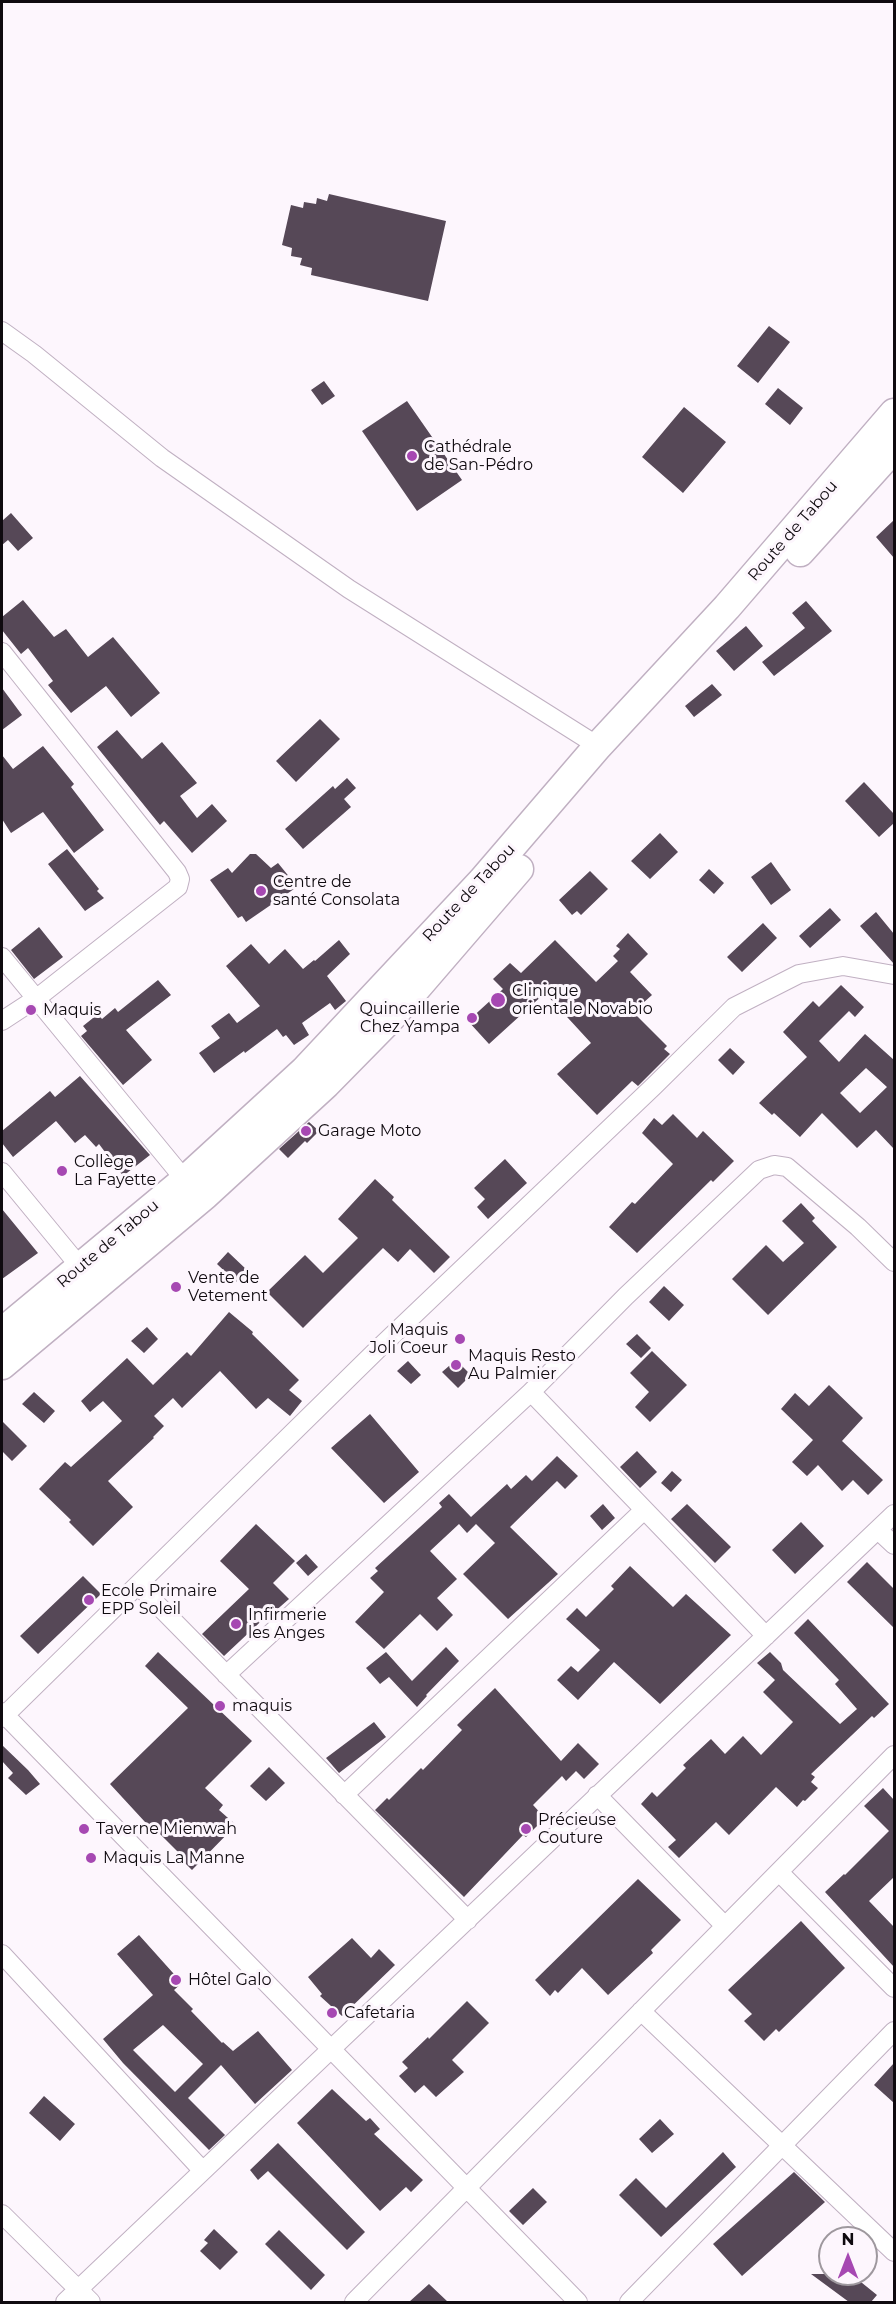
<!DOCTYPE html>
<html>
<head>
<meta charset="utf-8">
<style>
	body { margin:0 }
	#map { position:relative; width:896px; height:2304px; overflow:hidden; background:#fdf6fd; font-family:Montserrat,sans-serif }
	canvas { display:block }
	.frame { position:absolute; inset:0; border:3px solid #0f0a0f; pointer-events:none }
	.north { position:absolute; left:818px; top:2226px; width:60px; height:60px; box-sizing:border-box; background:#fdf6fd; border:2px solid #9e989e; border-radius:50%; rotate:0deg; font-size:16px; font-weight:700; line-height:24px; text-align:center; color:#0f0a0f }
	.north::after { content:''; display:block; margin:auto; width:21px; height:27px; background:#a648b2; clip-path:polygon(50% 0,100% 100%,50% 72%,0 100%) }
</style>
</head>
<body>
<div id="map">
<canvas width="896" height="2304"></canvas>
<div class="frame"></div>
<div class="north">N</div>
</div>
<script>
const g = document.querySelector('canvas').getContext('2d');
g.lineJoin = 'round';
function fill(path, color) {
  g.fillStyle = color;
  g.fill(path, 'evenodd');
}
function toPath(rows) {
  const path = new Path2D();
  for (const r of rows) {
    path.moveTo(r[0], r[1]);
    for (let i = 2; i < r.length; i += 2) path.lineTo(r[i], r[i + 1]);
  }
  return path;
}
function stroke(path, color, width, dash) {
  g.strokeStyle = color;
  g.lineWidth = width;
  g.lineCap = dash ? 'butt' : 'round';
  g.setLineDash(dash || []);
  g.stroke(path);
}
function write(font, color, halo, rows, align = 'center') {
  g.font = font + ' Montserrat,sans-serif';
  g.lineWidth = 6;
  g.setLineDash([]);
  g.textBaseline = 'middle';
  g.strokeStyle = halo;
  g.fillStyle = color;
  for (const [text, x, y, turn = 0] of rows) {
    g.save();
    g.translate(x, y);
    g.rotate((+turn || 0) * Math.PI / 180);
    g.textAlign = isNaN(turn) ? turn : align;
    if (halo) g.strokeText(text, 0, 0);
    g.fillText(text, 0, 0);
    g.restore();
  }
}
const building = toPath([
	[329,194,446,221,428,301,311,275,312,268,300,265,302,258,291,256,292,248,282,245,291,205,303,208,304,202,316,204,317,198,327,201],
	[769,326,790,342,758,383,737,366],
	[324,381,335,396,322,405,311,390],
	[778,388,803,408,790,425,765,404],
	[407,401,462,480,417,511,362,431],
	[684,407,726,442,683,493,642,457],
	[11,513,33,538,18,551,8,540,2,545,2,521],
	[894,520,894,558,876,537],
	[23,600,54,637,66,629,88,657,113,637,160,693,131,717,106,686,71,713,48,685,53,681,28,648,21,654,2,630,2,617],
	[806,601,832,631,774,676,762,662,805,628,792,613],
	[746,626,763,646,734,671,716,651],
	[712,684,722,695,694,717,685,706],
	[2,688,22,715,2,730],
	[320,719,340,739,296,782,276,761],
	[117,730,142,759,162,742,197,783,180,796,197,818,212,804,227,821,192,853,164,821,160,825,97,747],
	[43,746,74,784,71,787,104,830,74,853,43,812,11,833,2,819,2,755,13,769],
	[347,778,356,788,344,799,351,807,303,849,285,829,333,786,335,789],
	[864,782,894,814,894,823,879,837,845,801],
	[660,833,678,852,650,879,631,861],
	[67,849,99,889,97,891,104,898,85,911,48,864],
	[250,854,256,854,271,868,278,863,291,879,288,881,294,889,246,922,242,916,238,918,210,880,228,868,232,873],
	[771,862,791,890,771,905,751,877],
	[709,869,724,883,714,894,699,880],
	[590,871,608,889,581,915,577,911,572,915,559,900],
	[830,908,841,920,810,948,799,936],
	[876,912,894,934,894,964,860,926],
	[763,923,777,938,742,972,727,957],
	[39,927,63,957,34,979,11,950],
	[628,933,648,954,630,972,652,995,633,1012,667,1046,664,1049,670,1054,638,1086,632,1081,597,1115,557,1074,591,1043,545,993,489,1044,468,1021,503,989,493,979,510,963,521,973,555,940,596,982,618,961,613,956,620,949,616,946],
	[339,940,350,954,327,976,346,1001,335,1010,330,1003,302,1023,309,1035,294,1045,286,1035,283,1037,277,1029,245,1053,244,1051,214,1073,199,1053,220,1038,211,1026,229,1013,237,1023,260,1006,226,966,251,944,269,964,285,949,303,969,314,960,315,961],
	[158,980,171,995,126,1030,152,1060,123,1085,81,1036,87,1031,83,1026,98,1014,102,1019,115,1008,118,1012],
	[841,985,864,1007,855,1017,849,1011,819,1041,839,1062,865,1034,894,1060,894,1149,876,1130,857,1148,822,1113,800,1137,774,1113,772,1115,759,1103,807,1057,783,1032,813,1001,819,1007],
	[866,1068,887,1087,860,1113,840,1093],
	[730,1048,745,1062,733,1075,718,1060],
	[80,1076,150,1155,123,1176,99,1144,96,1147,85,1135,75,1143,56,1121,13,1157,2,1143,2,1131,50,1091,55,1097],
	[673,1114,697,1138,703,1131,734,1161,713,1182,711,1180,637,1253,609,1227,632,1202,635,1204,673,1164,642,1133,654,1118,662,1125],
	[309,1122,319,1131,307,1143,305,1141,288,1158,279,1149],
	[505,1159,527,1183,488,1219,477,1207,485,1199,474,1188],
	[375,1179,394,1197,392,1200,450,1257,434,1273,410,1249,398,1262,383,1248,303,1328,267,1292,305,1255,323,1273,358,1238,338,1219],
	[801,1203,815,1218,812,1221,837,1247,768,1315,732,1279,766,1245,783,1262,804,1243,782,1221],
	[2,1209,38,1253,2,1279],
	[228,1252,247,1270,236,1282,217,1264],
	[664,1286,684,1305,669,1321,649,1302],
	[229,1312,253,1332,252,1334,299,1380,289,1390,302,1401,290,1416,268,1398,256,1409,220,1371,182,1408,173,1398,154,1416,164,1426,153,1437,154,1438,108,1481,133,1507,93,1546,69,1522,71,1520,39,1489,65,1462,71,1467,122,1421,103,1401,90,1412,81,1401,127,1358,153,1385,187,1352,191,1356],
	[147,1327,158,1339,144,1353,131,1341],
	[637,1334,651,1348,641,1358,626,1344],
	[652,1351,687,1385,650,1422,635,1407,649,1392,630,1373],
	[456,1360,471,1375,458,1388,442,1372],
	[408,1361,421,1375,411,1384,397,1371],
	[829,1385,863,1418,842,1441,883,1480,868,1495,853,1480,842,1491,818,1465,807,1476,792,1462,813,1440,781,1409,795,1393,809,1406],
	[34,1392,55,1411,44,1423,22,1404],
	[370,1414,419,1472,384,1503,331,1448],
	[2,1421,27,1446,12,1461,2,1451],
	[637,1451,657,1472,640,1488,620,1467],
	[557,1456,578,1476,565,1489,557,1481,510,1527,558,1574,508,1619,463,1574,495,1543,476,1524,467,1533,459,1524,430,1551,457,1579,437,1598,453,1615,437,1631,420,1614,384,1649,355,1622,384,1592,370,1578,378,1571,375,1568,442,1507,439,1503,449,1494,471,1517,507,1484,511,1489,526,1475,532,1481],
	[672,1471,682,1480,671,1492,661,1483],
	[603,1504,615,1518,602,1530,590,1516],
	[687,1504,731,1547,715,1563,671,1519],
	[801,1522,824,1546,795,1574,772,1550],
	[256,1524,295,1561,273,1583,289,1599,273,1613,272,1611,224,1656,202,1634,249,1589,220,1561],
	[306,1554,318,1567,308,1576,296,1563],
	[867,1562,894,1589,894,1628,847,1582],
	[630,1566,673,1607,686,1594,731,1635,660,1704,614,1662,578,1700,557,1680,571,1666,578,1672,600,1650,566,1619,577,1608,586,1617,614,1589,611,1586],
	[83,1576,101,1594,38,1654,20,1636],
	[808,1619,889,1704,874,1718,872,1716,811,1774,815,1777,811,1782,818,1788,805,1801,803,1800,797,1807,776,1787,729,1835,716,1822,679,1858,668,1847,676,1840,641,1804,652,1792,657,1797,686,1768,683,1765,711,1739,725,1754,743,1736,761,1755,793,1722,763,1692,775,1680,757,1663,770,1652,781,1663,783,1670,840,1724,857,1709,835,1684,839,1680,794,1633],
	[446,1647,459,1661,426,1695,427,1696,417,1707,389,1677,380,1684,366,1668,386,1652,412,1681],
	[158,1652,252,1741,205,1788,223,1805,219,1810,236,1825,192,1870,180,1858,182,1856,159,1833,157,1835,110,1784,188,1708,145,1666],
	[495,1688,561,1761,578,1743,599,1764,584,1779,576,1771,566,1781,562,1776,533,1805,545,1818,526,1837,523,1835,464,1897,375,1810,387,1798,389,1800,421,1768,423,1770,462,1730,457,1725],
	[374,1722,386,1737,339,1773,326,1758],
	[2,1745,28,1770,40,1784,26,1795,8,1778,13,1773,2,1761],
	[269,1767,285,1783,266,1801,250,1786],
	[883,1788,894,1800,894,1877,869,1901,894,1927,894,1967,825,1892,844,1874,845,1875,889,1831,864,1806],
	[638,1879,681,1920,651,1950,653,1953,608,1995,582,1968,558,1993,555,1990,550,1996,535,1980],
	[801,1921,845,1968,779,2032,776,2029,764,2041,744,2021,752,2014,728,1990],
	[139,1935,182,1983,174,1990,193,2009,191,2011,222,2043,223,2042,233,2051,258,2031,292,2070,255,2104,221,2065,188,2098,225,2135,209,2150,123,2063,103,2039,153,1995,117,1954],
	[163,2025,203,2064,175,2092,133,2050],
	[352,1938,371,1958,379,1949,395,1965,342,2016,320,1996,322,1994,308,1977],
	[467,2001,489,2023,452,2060,464,2072,436,2097,424,2085,415,2093,399,2076,408,2068,402,2062,428,2037,429,2039],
	[894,2063,894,2103,874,2085],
	[332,2089,366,2121,370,2118,380,2129,374,2134,423,2180,411,2192,406,2187,380,2211,297,2123],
	[44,2096,75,2124,60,2141,29,2113],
	[660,2119,674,2134,652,2153,639,2139],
	[278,2143,365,2232,347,2250,268,2171,258,2180,250,2170],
	[723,2152,736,2167,661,2237,619,2195,636,2178,666,2208],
	[794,2172,825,2202,742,2276,713,2244],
	[533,2188,547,2202,523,2225,509,2211],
	[214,2229,238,2252,220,2270,200,2251,208,2243,204,2240],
	[279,2230,325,2275,311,2290,265,2244],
	[811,2274,851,2274,877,2295,871,2302,849,2302],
	[429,2284,448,2302,409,2302]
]);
const street = toPath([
	[2,331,34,354,162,458,349,589,598,746],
	[2,652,177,872,180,879,178,887,37,998,2,1021],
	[2,957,185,1180],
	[2,1172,81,1268],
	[531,1392,766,1636],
	[878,1530,894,1545],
	[138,1585,468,1920],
	[226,1675,531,1392,626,1296,759,1170,774,1165,787,1167,858,1227,894,1262],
	[2,1712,578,2302],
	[2,1718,378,1349,654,1086,734,1007,799,974,843,966,894,975],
	[344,1795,644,1510],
	[597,1795,725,1926],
	[779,1872,894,1988],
	[2,1954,203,2171],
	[641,2011,894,2252],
	[2,2214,91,2302],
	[65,2302,894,1514],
	[354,2302,894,1755],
	[629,2302,894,2031]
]);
const primary = toPath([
	[800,552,894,448],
	[2,1332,185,1180,304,1071,482,881,598,746,727,607,894,413],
	[2,1365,205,1195,326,1084,388,1021,519,869]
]);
const markers = [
	[412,456,6,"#a648b2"],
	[261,891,6,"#a648b2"],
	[498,1000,8,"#a648b2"],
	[31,1010,6,"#a648b2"],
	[472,1018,6,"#a648b2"],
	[306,1131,6,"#a648b2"],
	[62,1171,6,"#a648b2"],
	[176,1287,6,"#a648b2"],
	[460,1339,6,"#a648b2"],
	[456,1365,6,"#a648b2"],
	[89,1600,6,"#a648b2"],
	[236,1624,6,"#a648b2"],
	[220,1706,6,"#a648b2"],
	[84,1829,6,"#a648b2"],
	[526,1829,6,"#a648b2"],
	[91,1858,6,"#a648b2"],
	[176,1980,6,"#a648b2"],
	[332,2013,6,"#a648b2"]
];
const poiNames = [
	["Cathédrale",424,447],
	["de San-Pédro",424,465],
	["Centre de",273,882],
	["santé Consolata",273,900],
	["Clinique",512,991],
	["orientale Novabio",512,1009],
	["Quincaillerie",460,1009,"right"],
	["Chez Yampa",460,1027,"right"],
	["Maquis",43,1010],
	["Garage Moto",318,1131],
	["Collège",74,1162],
	["La Fayette",74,1180],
	["Vente de",188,1278],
	["Vetement",188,1296],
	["Maquis",448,1330,"right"],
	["Joli Coeur",448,1348,"right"],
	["Maquis Resto",468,1356],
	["Au Palmier",468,1374],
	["Ecole Primaire",101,1591],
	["EPP Soleil",101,1609],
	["Infirmerie",248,1615],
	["les Anges",248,1633],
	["maquis",232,1706],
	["Précieuse",538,1820],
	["Couture",538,1838],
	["Taverne Mienwah",96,1829],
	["Maquis La Manne",103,1858],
	["Hôtel Galo",188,1980],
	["Cafetaria",344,2013]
];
const streetNames = [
	["Route de Tabou",793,531,-49],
	["Route de Tabou",469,893,-47],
	["Route de Tabou",108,1244,-40]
];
fill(building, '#564857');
stroke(street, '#c0b0c2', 20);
stroke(primary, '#c0b0c2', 31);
stroke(street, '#fff', 18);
stroke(primary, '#fff', 28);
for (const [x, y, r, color] of markers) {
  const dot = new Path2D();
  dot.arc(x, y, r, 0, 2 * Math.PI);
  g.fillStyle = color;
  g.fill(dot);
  stroke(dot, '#fdf6fd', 2);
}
write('16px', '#0f0a0f', '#fdf6fd', poiNames, 'left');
write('16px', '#0f0a0f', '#fdf6fd', streetNames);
</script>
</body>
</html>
